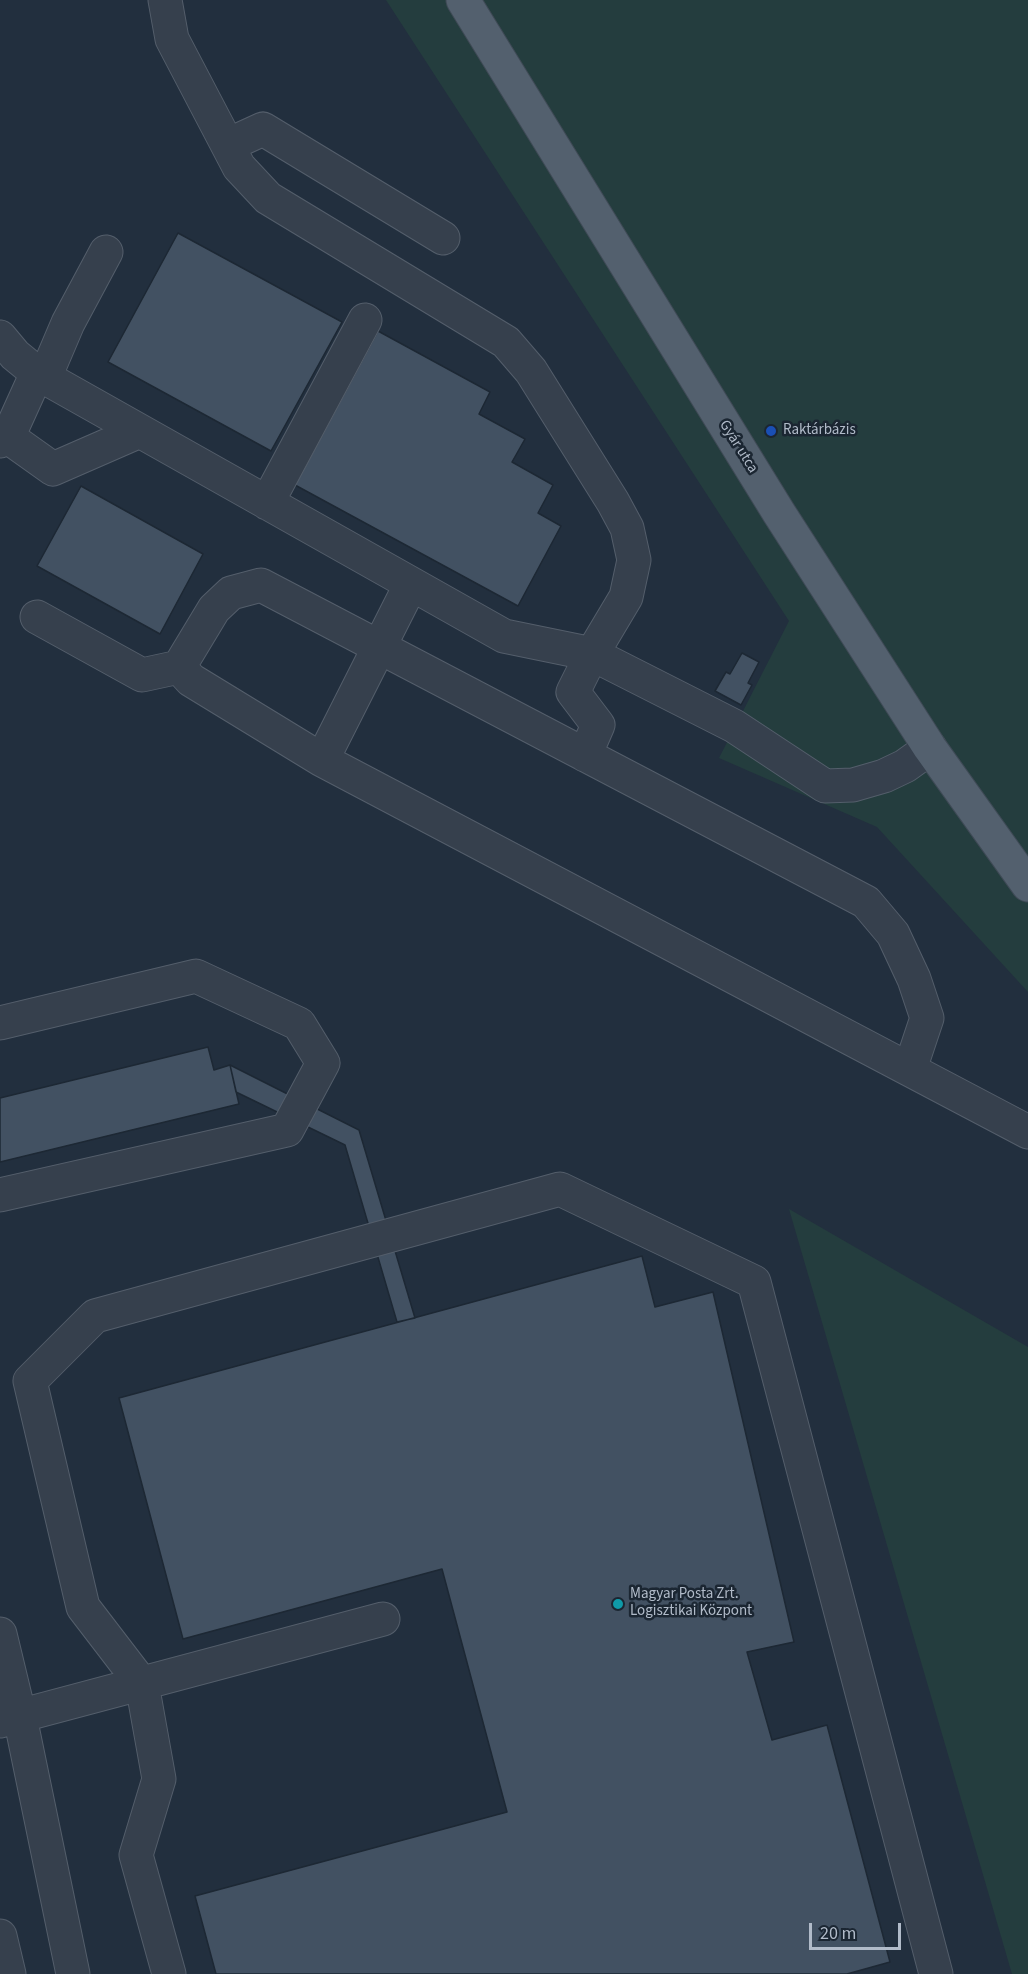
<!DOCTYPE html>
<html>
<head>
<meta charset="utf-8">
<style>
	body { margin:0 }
	#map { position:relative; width:1028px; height:1974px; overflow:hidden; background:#222f3e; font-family:"Source Sans 3",sans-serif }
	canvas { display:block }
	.scale { position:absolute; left:809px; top:1923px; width:92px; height:27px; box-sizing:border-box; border:3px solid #b1bbc9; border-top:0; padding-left:8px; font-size:18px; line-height:21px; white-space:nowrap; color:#b1bbc9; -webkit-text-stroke:4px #1b2632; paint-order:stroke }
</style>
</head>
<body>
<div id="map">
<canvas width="1028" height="1974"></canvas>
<div class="scale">20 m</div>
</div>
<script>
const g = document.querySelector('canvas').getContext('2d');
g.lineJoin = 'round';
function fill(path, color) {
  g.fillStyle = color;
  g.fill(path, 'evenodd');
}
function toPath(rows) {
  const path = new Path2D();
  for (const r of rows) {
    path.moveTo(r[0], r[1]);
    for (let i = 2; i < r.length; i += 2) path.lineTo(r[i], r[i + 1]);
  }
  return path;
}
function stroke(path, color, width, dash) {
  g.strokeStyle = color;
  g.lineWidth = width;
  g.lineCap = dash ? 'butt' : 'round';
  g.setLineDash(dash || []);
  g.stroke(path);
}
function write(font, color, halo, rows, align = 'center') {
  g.font = font + ' "Source Sans 3",sans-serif';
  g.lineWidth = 5;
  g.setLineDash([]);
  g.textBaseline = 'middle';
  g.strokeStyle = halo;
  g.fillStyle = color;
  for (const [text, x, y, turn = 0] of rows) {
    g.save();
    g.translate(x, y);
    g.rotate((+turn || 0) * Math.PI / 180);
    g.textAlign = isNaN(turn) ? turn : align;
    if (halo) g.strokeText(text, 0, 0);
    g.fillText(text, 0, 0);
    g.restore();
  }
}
const green = toPath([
	[386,0,1028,0,1028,992,877,827,719,758,789,621],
	[789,1209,1028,1347,1028,1974,1012,1974]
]);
const building = toPath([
	[178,233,342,322,271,451,108,362,178,233],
	[378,331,490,392,479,414,525,439,512,462,553,485,538,513,561,526,518,606,295,485,378,331],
	[81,486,203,554,160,634,37,566,81,486],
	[742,653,759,662,748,683,752,685,741,705,715,691,726,672,730,674,742,653],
	[208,1047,214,1070,230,1065,239,1104,0,1162,0,1098,208,1047],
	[230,1065,359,1130,415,1318,397,1322,345,1145,236,1092,230,1065],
	[642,1256,655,1307,713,1292,794,1642,747,1652,772,1740,827,1725,890,1962,847,1974,216,1974,195,1896,507,1812,442,1569,183,1639,119,1398,642,1256]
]);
const minor = toPath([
	[165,0,172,39,239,167,268,198,506,342,531,371,613,502,627,528,634,560,626,597,592,654,573,692,598,725,585,755],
	[228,145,263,129,443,238],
	[0,337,15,355,37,373,504,636,592,654,734,726,825,786,853,785,884,776,905,766,930,748],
	[45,377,68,323,106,252],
	[8,437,37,373],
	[0,441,8,437,53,469,140,431],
	[267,503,365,320],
	[411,584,322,760,1028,1132],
	[37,617,142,675,179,667],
	[322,760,191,680,179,667,214,609,231,593,261,585,866,902,893,934,914,979,927,1018,910,1069],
	[0,1023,196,976,299,1024,323,1063,287,1130,0,1195],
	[0,1634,20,1717,73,1974],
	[0,1721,383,1619],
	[0,1936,9,1974],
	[169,1974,136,1855,159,1779,142,1684,83,1607,30,1381,95,1316,560,1189,754,1282,936,1974]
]);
const major = toPath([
	[463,0,779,513,930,748,1028,885]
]);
const markers = [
	[771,431,6,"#1a4fb4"],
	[618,1604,6,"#0f9aa8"]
];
const poiNames = [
	["Raktárbázis",783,431],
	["Magyar Posta Zrt.",630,1595],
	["Logisztikai Központ",630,1612]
];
const streetNames = [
	["Gyár utca",738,447,58]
];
fill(green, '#243d3e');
fill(building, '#425162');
stroke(building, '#1d2834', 1.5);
stroke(minor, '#545e6b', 35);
stroke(major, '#3f4a56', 35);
stroke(minor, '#36404d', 33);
stroke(major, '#53606e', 33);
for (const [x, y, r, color] of markers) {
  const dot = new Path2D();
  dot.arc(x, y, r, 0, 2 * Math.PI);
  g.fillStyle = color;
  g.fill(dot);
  stroke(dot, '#1b2632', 2);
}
write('15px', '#b1bbc9', '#1b2632', poiNames, 'left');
write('15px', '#b1bbc9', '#1b2632', streetNames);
</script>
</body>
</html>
